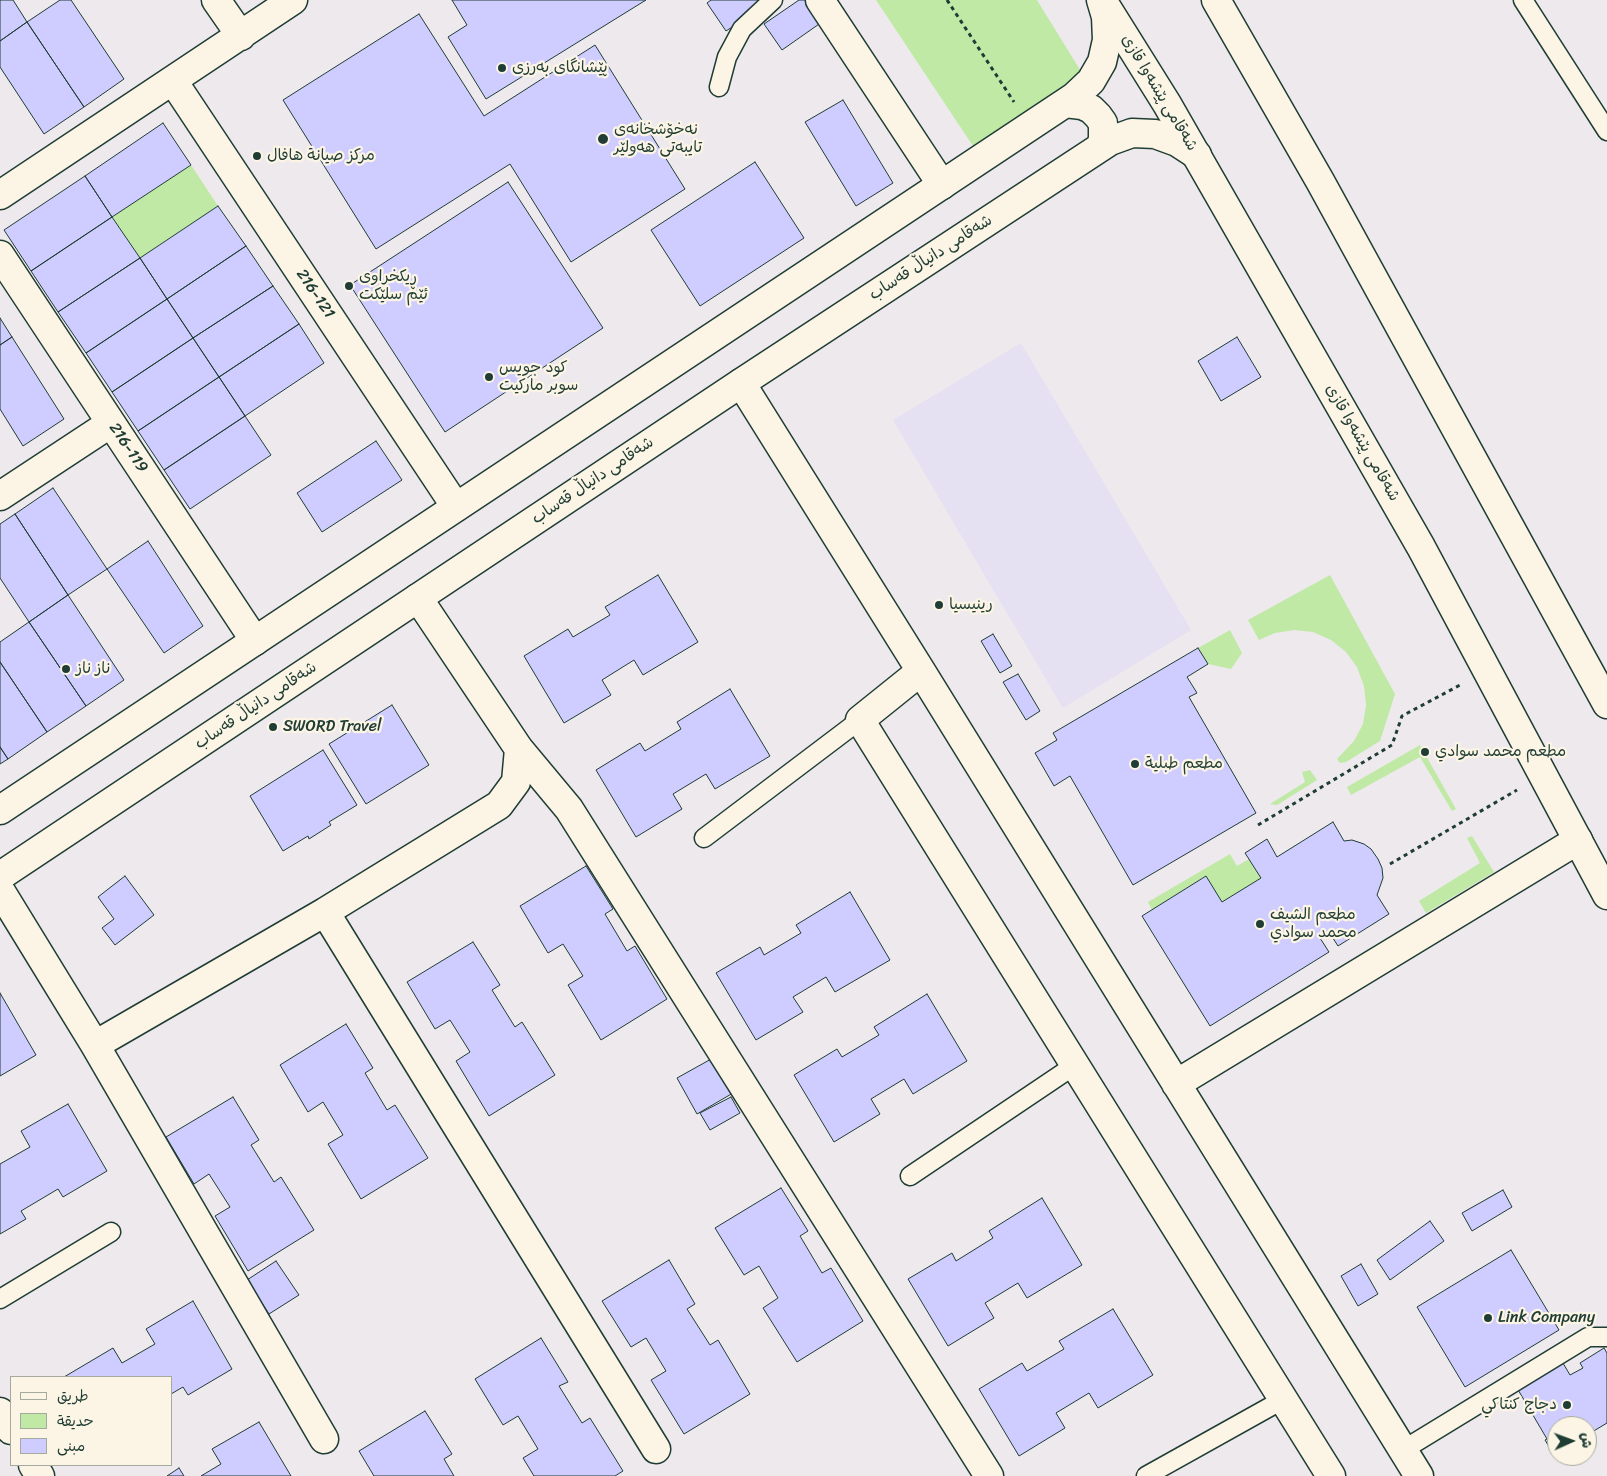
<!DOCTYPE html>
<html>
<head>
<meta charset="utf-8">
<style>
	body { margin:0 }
	#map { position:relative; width:1607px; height:1476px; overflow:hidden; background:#eee9ed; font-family:Sriracha,"Playpen Sans Arabic",sans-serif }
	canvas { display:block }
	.legend { position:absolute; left:10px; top:1376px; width:162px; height:90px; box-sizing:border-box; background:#fcf5e5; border:1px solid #a4ab9e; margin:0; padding:6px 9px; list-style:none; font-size:15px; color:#1f3d34 }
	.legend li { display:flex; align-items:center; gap:10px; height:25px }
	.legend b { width:25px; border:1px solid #a4ab9e }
	.north { position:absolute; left:1547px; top:1416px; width:50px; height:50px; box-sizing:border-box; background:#fcf5e5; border:1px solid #a4ab9e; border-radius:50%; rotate:88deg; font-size:14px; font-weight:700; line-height:20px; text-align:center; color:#1f3d34 }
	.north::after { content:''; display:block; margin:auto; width:18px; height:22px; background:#1f3d34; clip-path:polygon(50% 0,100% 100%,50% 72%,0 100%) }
</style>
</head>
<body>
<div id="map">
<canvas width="1607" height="1476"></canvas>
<ul class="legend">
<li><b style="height:6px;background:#fcf5e5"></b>طريق</li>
<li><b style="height:14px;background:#bfe9a5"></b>حديقة</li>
<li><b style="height:14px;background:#cfccff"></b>مبنى</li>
</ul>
<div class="north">ش</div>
</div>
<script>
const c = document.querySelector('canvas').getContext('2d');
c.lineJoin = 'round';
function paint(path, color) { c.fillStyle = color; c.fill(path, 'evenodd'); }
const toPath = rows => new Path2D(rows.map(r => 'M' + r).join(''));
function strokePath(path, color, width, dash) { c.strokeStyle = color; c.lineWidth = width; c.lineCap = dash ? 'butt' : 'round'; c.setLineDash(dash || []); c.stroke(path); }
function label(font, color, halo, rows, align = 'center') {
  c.font = font + ' Sriracha,"Playpen Sans Arabic",sans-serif'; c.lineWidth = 4.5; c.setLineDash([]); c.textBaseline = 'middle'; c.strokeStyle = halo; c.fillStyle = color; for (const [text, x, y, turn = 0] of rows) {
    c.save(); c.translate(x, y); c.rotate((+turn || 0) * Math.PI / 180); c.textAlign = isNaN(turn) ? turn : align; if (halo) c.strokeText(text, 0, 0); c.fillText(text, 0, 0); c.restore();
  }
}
const built = toPath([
	[1021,343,1191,630,1063,708,893,420]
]);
const green = toPath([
	[876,0,1037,0,1082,73,973,146],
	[191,165,218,206,140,258,112,217],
	[1330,575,1395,694,1380,741,1346,762,1340,763,1337,759,1354,741,1363,724,1366,705,1364,686,1357,667,1346,652,1331,640,1313,632,1294,630,1275,633,1259,640,1248,620],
	[1230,630,1242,653,1231,669,1208,664,1198,648],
	[1420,745,1456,809,1452,811,1420,757,1351,795,1347,787],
	[1310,770,1317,780,1277,805,1270,804,1305,782,1302,772],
	[1472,836,1494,872,1426,913,1419,901,1480,863,1467,838],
	[1230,854,1237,866,1249,859,1261,878,1222,902,1205,876,1152,910,1148,902]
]);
const building = toPath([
	[0,0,13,0,27,22,0,41,0,0],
	[60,0,71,0,124,79,84,107,27,22,60,0],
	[452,0,646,0,486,99,448,37,467,25,452,0],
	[711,0,774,0,726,31,707,3,711,0],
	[799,0,806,0,822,22,782,50,764,24,799,0],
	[419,14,484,116,595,45,685,189,571,262,510,164,376,249,283,100,419,14],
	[27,22,84,107,44,134,0,67,0,41,27,22],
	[843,100,893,183,856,206,805,122,843,100],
	[163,123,191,165,112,217,85,176,163,123],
	[755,162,804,238,700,306,651,230,755,162],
	[85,176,112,217,31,271,4,230,85,176],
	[508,182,603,328,445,432,350,285,508,182],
	[218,206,246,246,167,299,140,258,218,206],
	[112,217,140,258,58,312,31,271,112,217],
	[246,246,273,286,193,338,167,299,246,246],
	[140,258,167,299,86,353,58,312,140,258],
	[273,286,299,324,219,377,193,338,273,286],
	[167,299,193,338,112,392,86,353,167,299],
	[0,318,12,337,0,345,0,318],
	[299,324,324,363,245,416,219,377,299,324],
	[12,337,64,419,23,446,0,409,0,345,12,337],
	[1237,337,1261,377,1221,401,1198,361,1237,337],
	[193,338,219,377,138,431,112,392,193,338],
	[219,377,245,416,164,470,138,431,219,377],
	[245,416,271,455,190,509,164,470,245,416],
	[376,441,402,480,322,532,297,493,376,441],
	[53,488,107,569,68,595,15,514,53,488],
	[15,514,68,595,29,622,0,578,0,524,15,514],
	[148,541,203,626,164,653,107,569,148,541],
	[658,575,698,642,643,675,634,660,602,680,611,695,564,723,524,656,568,629,573,637,610,615,605,607,658,575],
	[68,595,124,680,86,706,29,622,68,595],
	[29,622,86,706,47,732,0,662,0,642,29,622],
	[993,634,1012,666,1000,673,981,641,993,634],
	[1198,648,1208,664,1187,677,1197,693,1189,697,1256,813,1133,885,1070,776,1054,786,1035,753,1057,740,1053,733,1198,648],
	[0,662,47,732,8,759,0,747,0,662],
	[1018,674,1040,711,1026,720,1003,682,1018,674],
	[730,689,770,756,715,789,706,774,673,794,682,809,636,837,596,770,640,743,645,751,681,729,677,722,730,689],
	[392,705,429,765,366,804,329,744,392,705],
	[0,747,8,759,0,764,0,747],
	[323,750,357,805,329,822,331,825,309,839,308,836,283,851,250,796,323,750],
	[1333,822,1344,841,1352,840,1364,844,1371,849,1378,859,1382,868,1383,878,1377,895,1389,914,1338,946,1329,932,1320,938,1329,952,1210,1026,1142,916,1206,876,1222,902,1261,878,1245,853,1267,839,1277,857,1333,822],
	[586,866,613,909,605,914,627,951,635,946,667,999,601,1040,568,985,583,976,563,944,548,953,520,906,586,866],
	[125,876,154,915,115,945,102,928,114,919,98,897,125,876],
	[850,892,890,960,835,992,826,977,793,997,803,1012,756,1040,716,973,760,947,764,955,801,933,796,925,850,892],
	[473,942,500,985,492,990,515,1027,522,1022,555,1075,489,1116,456,1061,470,1052,450,1020,435,1029,407,982,473,942],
	[0,993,36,1055,0,1076,0,993],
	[927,994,967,1061,913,1094,904,1079,871,1099,880,1114,834,1142,794,1075,837,1049,842,1057,879,1035,874,1027,927,994],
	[346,1024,373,1068,365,1073,387,1110,395,1105,428,1158,361,1199,328,1144,343,1135,323,1102,308,1112,280,1065,346,1024],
	[713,1058,733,1093,697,1114,677,1078,713,1058],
	[233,1097,259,1140,251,1145,274,1182,281,1177,314,1230,248,1271,215,1216,230,1207,209,1174,194,1184,166,1137,233,1097],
	[731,1097,740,1113,710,1130,700,1113,731,1097],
	[68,1104,107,1171,63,1197,58,1189,21,1211,26,1219,0,1234,0,1164,30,1147,21,1131,68,1104],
	[781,1188,808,1231,800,1236,822,1273,831,1268,863,1321,797,1362,763,1308,778,1298,759,1266,744,1275,715,1228,781,1188],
	[1503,1190,1512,1207,1472,1231,1462,1213,1503,1190],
	[1042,1198,1082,1265,1027,1298,1018,1283,985,1303,994,1318,948,1346,908,1279,952,1253,956,1261,993,1238,989,1231,1042,1198],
	[1430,1221,1444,1241,1390,1280,1377,1260,1430,1221],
	[1511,1250,1559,1330,1465,1387,1417,1307,1511,1250],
	[669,1260,695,1304,687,1309,710,1345,718,1340,750,1394,684,1434,651,1380,666,1371,646,1338,631,1347,602,1301,669,1260],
	[276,1261,299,1295,269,1314,247,1280,276,1261],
	[1361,1264,1378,1294,1358,1306,1341,1276,1361,1264],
	[193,1301,232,1369,188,1395,183,1387,171,1394,171,1377,64,1377,113,1348,122,1363,155,1344,146,1329,193,1301],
	[1113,1309,1153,1375,1098,1408,1089,1393,1056,1413,1065,1428,1019,1456,979,1389,1022,1363,1027,1371,1064,1349,1059,1341,1113,1309],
	[541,1338,568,1382,559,1386,582,1423,590,1418,623,1471,615,1476,534,1476,523,1458,538,1449,518,1416,503,1425,475,1379,541,1338],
	[1604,1348,1607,1353,1607,1423,1587,1435,1587,1426,1557,1426,1557,1453,1554,1455,1545,1440,1547,1439,1517,1388,1560,1358,1570,1375,1583,1368,1580,1363,1604,1348],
	[425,1411,452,1454,444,1459,454,1476,374,1476,359,1451,425,1411],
	[259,1422,291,1476,201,1476,221,1464,212,1449,259,1422],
	[179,1468,184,1476,167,1476,179,1468]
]);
const path = toPath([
	[947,0,1014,102],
	[1258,825,1392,745,1402,716,1462,684],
	[1390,864,1517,790]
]);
const lane = toPath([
	[1523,0,1607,131],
	[719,87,727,57,742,29,773,0],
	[704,838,860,720],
	[910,1176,1075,1065],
	[0,1299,111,1232],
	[1403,1450,1588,1337,1607,1337],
	[1146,1476,1284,1399]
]);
const street = toPath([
	[216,0,241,36],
	[820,0,942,185],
	[173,81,456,507],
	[0,195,293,0],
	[0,255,255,641],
	[741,383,921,671,1419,1476],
	[0,496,111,423],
	[921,671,860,720,1331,1476],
	[519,749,569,809,989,1476],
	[0,890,95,1045,324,1439],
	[325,912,656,1449],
	[95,1045,325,912,499,805,516,782,519,749,418,598],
	[1176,1084,1578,840],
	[0,1412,11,1430],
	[33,1465,40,1476]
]);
const secondary = toPath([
	[1065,103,1082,105,1091,109,1098,116,1103,123,1103,138,1101,147],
	[0,810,1074,97,1091,81,1102,62,1107,40,1106,17,1101,0],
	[0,876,741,383,1110,141,1132,133,1155,134,1177,142,1197,155]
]);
const highway = toPath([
	[1102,0,1167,104,1421,547,1607,895],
	[1216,0,1320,181,1607,704]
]);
const markers = [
	[502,68,5,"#1f3d34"],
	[603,139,6,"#1f3d34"],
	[257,156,5,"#1f3d34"],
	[349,286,5,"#1f3d34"],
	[489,377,5,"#1f3d34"],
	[939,605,5,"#1f3d34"],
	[66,669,5,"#1f3d34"],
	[273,727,5,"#1f3d34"],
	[1425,752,5,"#1f3d34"],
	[1135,764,5,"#1f3d34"],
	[1260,924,5,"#1f3d34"],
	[1488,1318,5,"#1f3d34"],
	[1567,1405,5,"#1f3d34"]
];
const poiNames = [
	["پێشانگای بەرزی",512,68],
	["نەخۆشخانەی",614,130],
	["تایبەتی هەولێر",614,148],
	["مركز صيانة هافال",267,156],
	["ڕیکخراوی",359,277],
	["ئێم سلێکت",359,295],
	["كود جويس",499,368],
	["سوبر ماركيت",499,386],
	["رينيسيا",949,605],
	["ناز ناز",76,669],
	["SWORD Travel",283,727],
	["مطعم محمد سوادي",1435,752],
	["مطعم طبلية",1145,764],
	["مطعم الشيف",1270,915],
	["محمد سوادي",1270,933],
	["Link Company",1498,1318],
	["دجاج كنتاكي",1557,1405,"right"]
];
const streetNames = [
	["شەقامی پێشەوا قازی",1159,93,59],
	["شەقامی دانیاڵ قەساب",931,258,-33],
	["216-121",315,294,56],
	["شەقامی پێشەوا قازی",1362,443,60],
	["216-119",128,448,56],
	["شەقامی دانیاڵ قەساب",593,481,-34],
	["شەقامی دانیاڵ قەساب",256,706,-34]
];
paint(built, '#e5e0f2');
paint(green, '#bfe9a5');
paint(building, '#cfccff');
strokePath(building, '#1f3d34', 1);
strokePath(lane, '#1f3d34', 21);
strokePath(street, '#1f3d34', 31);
strokePath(secondary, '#1f3d34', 31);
strokePath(highway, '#1f3d34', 31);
strokePath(path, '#1f3d34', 3, [4, 4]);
strokePath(lane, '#fcf5e5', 18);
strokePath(street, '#fcf5e5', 28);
strokePath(secondary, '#fcf5e5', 28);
strokePath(highway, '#fcf5e5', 28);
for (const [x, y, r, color] of markers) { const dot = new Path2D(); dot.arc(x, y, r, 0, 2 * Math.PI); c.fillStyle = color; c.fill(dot); strokePath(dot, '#fcf5e5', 2); }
label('16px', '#1f3d34', '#fcf5e5', poiNames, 'left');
label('16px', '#1f3d34', '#fcf5e5', streetNames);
</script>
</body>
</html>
